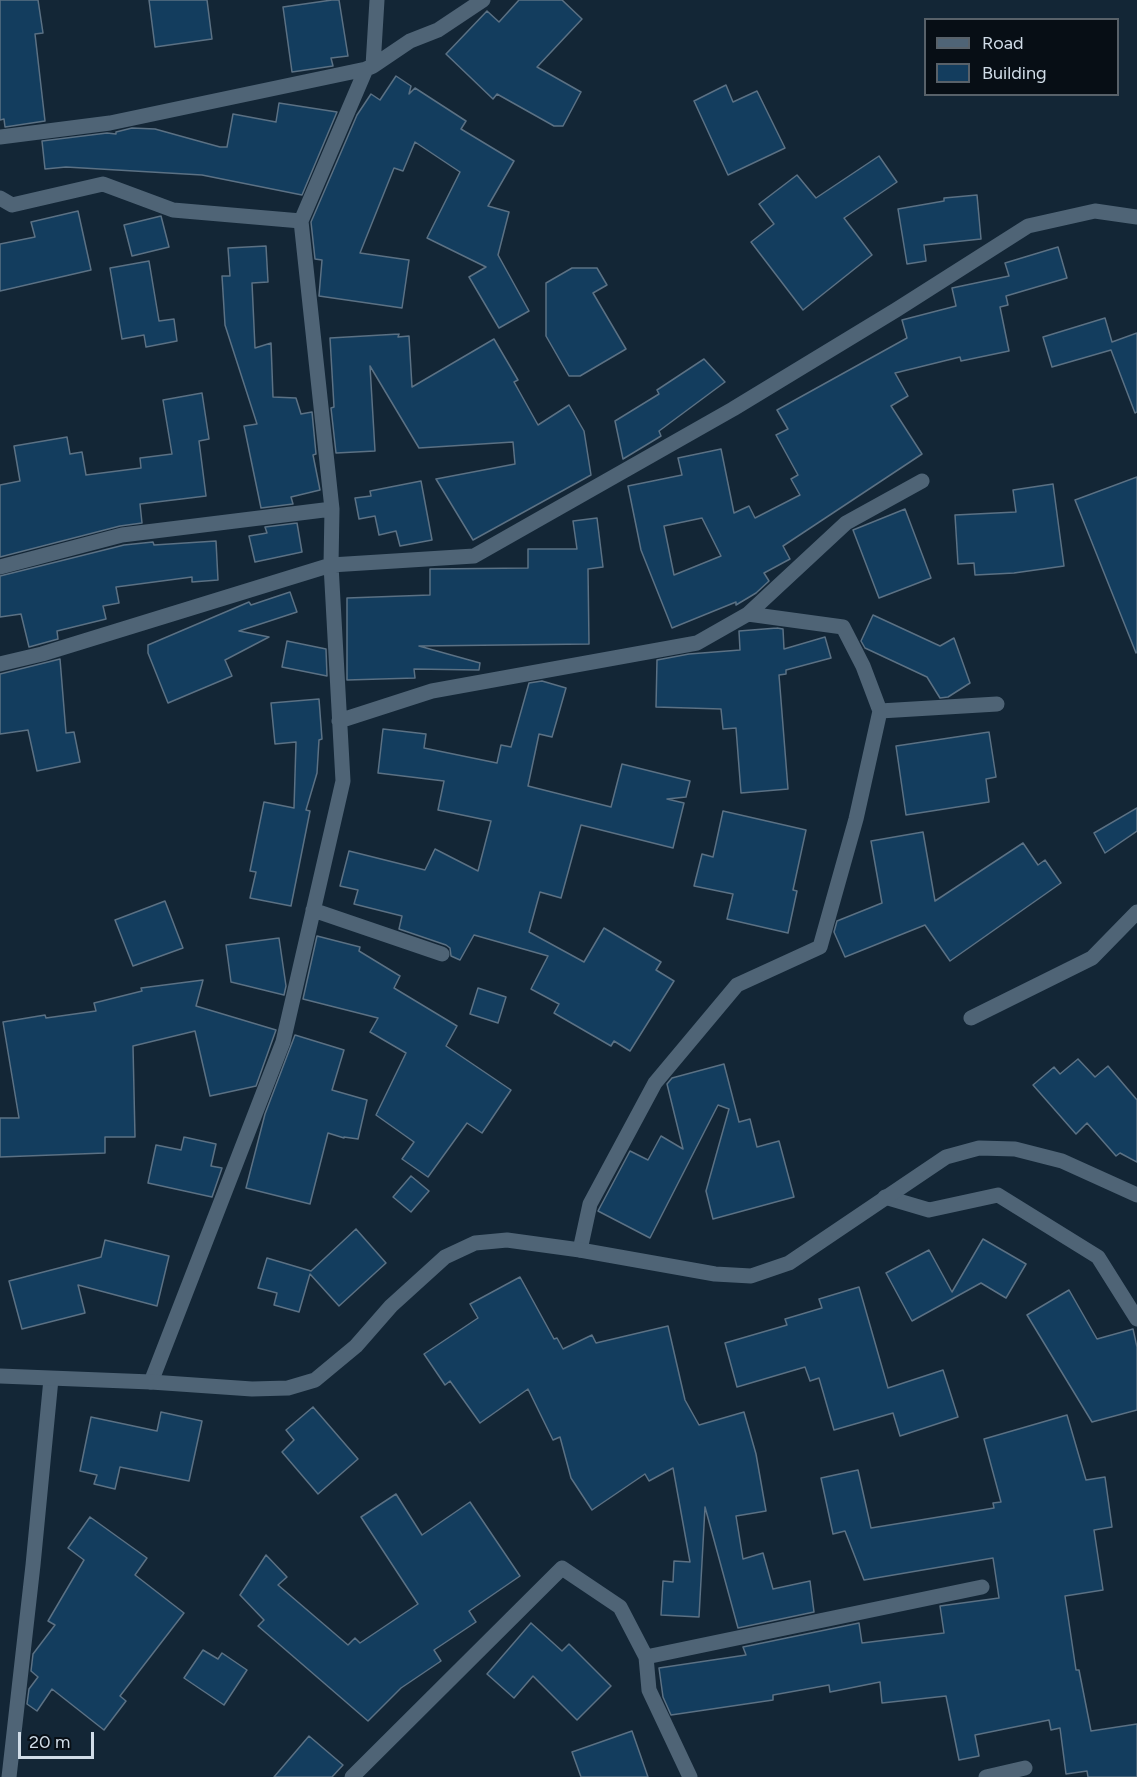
<!DOCTYPE html>
<html>
<head>
<meta charset="utf-8">
<style>
	body { margin:0 }
	#map { position:relative; width:1137px; height:1777px; overflow:hidden; background:#132636; font-family:Figtree,sans-serif }
	canvas { display:block }
	.legend { position:absolute; left:924px; top:18px; width:195px; height:78px; box-sizing:border-box; background:#070e15; border:2px solid #586169; margin:0; padding:8px 10px; list-style:none; font-size:18px; color:#d1dde8 }
	.legend li { display:flex; align-items:center; gap:12px; height:30px }
	.legend b { width:30px; border:2px solid #586169 }
	.scale { position:absolute; left:18px; top:1732px; width:76px; height:27px; box-sizing:border-box; border:3px solid #d1dde8; border-top:0; padding-left:8px; font-size:18px; line-height:21px; white-space:nowrap; color:#d1dde8; -webkit-text-stroke:4px #070e15; paint-order:stroke }
</style>
</head>
<body>
<div id="map">
<canvas width="1137" height="1777"></canvas>
<ul class="legend">
<li><b style="height:8px;background:#4f6476"></b>Road</li>
<li><b style="height:16px;background:#133d5e"></b>Building</li>
</ul>
<div class="scale">20 m</div>
</div>
<script>
const c = document.querySelector('canvas').getContext('2d');
c.lineJoin = 'round';
function paint(path, color) { c.fillStyle = color; c.fill(path, 'evenodd'); }
const toPath = rows => new Path2D(rows.map(r => 'M' + r).join(''));
function strokePath(path, color, width, dash) { c.strokeStyle = color; c.lineWidth = width; c.lineCap = dash ? 'butt' : 'round'; c.setLineDash(dash || []); c.stroke(path); }
const building = toPath([
	[0,0,38,0,43,33,35,34,45,121,5,127,4,119,0,120,0,0],
	[149,0,207,0,212,39,155,47,149,0],
	[332,0,339,0,348,56,331,58,333,66,292,72,283,7,332,0],
	[519,0,562,0,582,19,537,67,581,92,563,126,554,126,497,94,493,99,446,54,487,11,499,22,519,0],
	[396,76,411,86,409,94,415,88,466,121,461,129,514,161,488,206,509,212,498,255,529,311,499,328,469,277,486,267,427,238,460,172,415,142,403,171,394,168,360,253,409,260,402,308,319,296,322,260,315,259,311,222,357,115,371,94,380,100,396,76],
	[726,85,733,102,757,91,785,148,728,175,694,101,726,85],
	[279,103,337,112,302,195,202,175,66,167,45,169,42,141,107,133,116,134,116,132,132,128,155,129,220,147,227,147,233,114,276,122,279,103],
	[879,156,897,182,844,218,872,255,803,310,751,242,774,224,759,204,797,175,816,198,879,156],
	[977,195,981,239,924,245,926,261,907,264,898,209,944,201,944,198,977,195],
	[78,211,91,270,0,291,0,244,35,237,31,222,78,211],
	[161,216,169,247,132,256,124,225,161,216],
	[266,246,268,282,252,283,255,348,271,343,273,397,296,398,301,414,312,412,316,454,313,455,320,490,291,497,293,504,261,508,244,426,257,424,225,325,222,276,230,276,228,248,266,246],
	[1058,247,1067,278,1006,296,1008,305,1000,307,1009,351,961,361,960,357,895,373,908,396,891,406,922,454,783,546,790,559,764,573,769,581,756,593,736,605,736,602,672,628,641,550,628,486,682,475,678,458,721,449,734,513,749,506,755,518,800,495,791,479,798,475,776,435,788,429,777,410,907,338,902,320,956,306,952,288,1009,276,1005,263,1058,247],
	[702,518,721,556,674,575,664,526,702,518],
	[149,261,159,321,174,319,177,341,146,347,144,335,122,339,110,268,149,261],
	[572,268,597,268,607,285,593,293,626,349,580,376,569,376,546,336,546,283,572,268],
	[1105,318,1112,342,1137,333,1137,412,1135,413,1111,350,1052,367,1043,337,1105,318],
	[399,334,398,337,409,336,412,387,494,339,518,380,514,382,538,425,569,405,584,431,591,475,473,540,436,479,515,464,513,442,419,448,370,366,375,451,336,453,331,408,334,407,330,338,399,334],
	[704,359,725,382,659,431,661,436,623,459,615,421,659,394,657,390,704,359],
	[202,393,209,439,199,441,206,496,140,504,142,523,120,526,0,557,0,485,20,481,14,446,67,437,70,454,82,452,86,475,141,468,140,458,172,454,163,400,202,393],
	[1137,477,1137,652,1136,653,1075,500,1137,477],
	[421,481,432,540,400,546,396,531,379,535,375,516,359,519,355,498,371,496,370,491,421,481],
	[1053,484,1064,566,1014,573,975,575,974,563,958,564,955,515,1016,512,1013,490,1053,484],
	[905,509,931,578,879,598,853,530,905,509],
	[597,518,603,567,588,569,589,644,419,646,480,663,479,670,414,669,415,678,347,680,347,598,430,595,430,569,528,568,528,549,577,549,573,521,597,518],
	[297,523,302,552,255,562,249,536,267,533,265,527,297,523],
	[216,541,218,580,192,582,192,577,116,587,119,603,103,606,106,619,57,631,58,639,29,647,21,614,0,617,0,576,124,545,153,542,154,545,216,541],
	[290,592,297,612,239,631,269,637,225,660,232,676,168,703,148,653,148,645,249,602,251,605,290,592],
	[873,615,940,646,954,638,970,683,948,697,940,698,927,677,865,648,861,641,873,615],
	[777,628,783,629,784,649,825,637,831,658,786,670,786,674,779,675,788,789,741,793,736,728,723,729,721,709,656,707,657,660,689,654,740,650,739,631,777,628],
	[287,641,326,649,327,676,282,667,287,641],
	[60,659,66,733,74,732,80,762,37,771,28,730,0,734,0,674,60,659],
	[542,681,566,688,552,737,539,734,528,786,611,807,622,764,690,781,686,797,667,799,684,803,673,848,581,825,561,898,540,892,529,932,584,962,604,928,661,962,656,970,674,981,630,1051,614,1041,611,1046,554,1013,559,1004,531,989,548,956,474,935,460,960,451,956,450,948,446,945,399,929,402,916,354,904,358,890,340,886,349,851,425,870,435,849,478,871,491,821,438,810,444,781,378,773,383,729,426,734,424,748,497,763,501,745,511,747,529,683,542,681],
	[319,699,322,739,319,740,317,773,306,810,310,811,291,906,250,898,256,872,250,871,264,802,294,808,296,742,275,744,271,703,319,699],
	[989,732,996,777,986,779,989,802,906,815,896,746,989,732],
	[1137,808,1137,831,1105,853,1094,833,1137,808],
	[723,811,806,830,793,890,797,891,788,933,727,919,733,894,694,886,702,854,713,857,723,811],
	[923,832,935,901,1023,843,1038,865,1045,860,1061,883,950,961,925,925,845,957,834,932,837,921,882,903,871,841,923,832],
	[165,901,183,948,133,966,115,920,165,901],
	[317,936,360,947,359,951,400,976,394,988,457,1026,446,1046,511,1090,482,1133,467,1123,428,1177,402,1159,414,1142,376,1115,406,1053,370,1032,378,1018,303,999,317,936],
	[279,938,286,986,284,995,231,982,226,945,279,938],
	[203,980,196,1006,276,1030,256,1086,210,1096,195,1031,133,1046,135,1137,105,1137,105,1153,0,1157,0,1118,19,1118,3,1022,45,1015,46,1018,96,1011,94,1003,142,991,141,988,203,980],
	[478,988,506,997,498,1023,470,1014,478,988],
	[295,1035,344,1050,332,1090,367,1100,358,1139,344,1137,344,1138,328,1133,310,1204,246,1188,265,1114,295,1035],
	[1078,1059,1095,1077,1108,1066,1137,1100,1137,1162,1120,1153,1116,1156,1087,1123,1076,1134,1033,1085,1054,1067,1060,1074,1078,1059],
	[724,1064,739,1122,750,1119,757,1147,779,1141,794,1197,713,1219,706,1191,729,1109,718,1105,650,1238,598,1211,630,1151,648,1160,661,1136,683,1149,667,1084,672,1078,724,1064],
	[184,1137,216,1144,211,1166,222,1168,212,1197,148,1183,156,1145,181,1150,184,1137],
	[411,1176,429,1191,411,1212,393,1197,411,1176],
	[356,1229,386,1263,339,1306,310,1274,299,1312,274,1305,277,1293,258,1288,267,1258,311,1271,356,1229],
	[983,1239,1026,1264,1006,1298,981,1283,912,1321,886,1273,929,1250,952,1292,983,1239],
	[105,1240,169,1256,157,1306,78,1285,85,1313,22,1329,9,1281,101,1257,105,1240],
	[520,1277,554,1339,557,1338,563,1349,592,1335,596,1343,668,1326,685,1400,699,1425,744,1412,756,1454,766,1511,736,1516,743,1559,763,1553,773,1589,810,1581,814,1612,738,1628,705,1507,699,1617,661,1615,663,1581,673,1582,674,1561,690,1562,673,1468,649,1481,645,1474,592,1510,571,1478,560,1437,553,1440,528,1389,480,1423,450,1381,445,1385,424,1354,478,1318,470,1304,520,1277],
	[859,1287,888,1388,943,1370,958,1417,900,1436,893,1413,834,1430,819,1378,810,1381,805,1367,737,1387,725,1343,787,1325,785,1319,822,1308,819,1299,859,1287],
	[1069,1290,1097,1339,1133,1329,1137,1347,1137,1410,1092,1422,1027,1315,1069,1290],
	[313,1407,358,1459,318,1494,282,1452,294,1440,286,1430,313,1407],
	[161,1412,202,1421,189,1481,120,1467,115,1489,94,1484,97,1475,80,1471,91,1417,157,1431,161,1412],
	[1067,1415,1086,1480,1105,1477,1112,1527,1094,1530,1103,1590,1065,1596,1076,1670,1079,1670,1091,1731,1137,1724,1137,1777,1088,1777,1087,1771,1066,1774,1060,1728,1051,1730,1049,1720,975,1735,979,1756,959,1760,946,1696,882,1703,880,1682,830,1692,829,1685,773,1695,773,1700,671,1715,663,1697,659,1668,746,1655,743,1647,859,1623,862,1643,944,1633,940,1606,999,1598,993,1558,864,1580,845,1531,833,1534,821,1478,858,1470,871,1528,994,1508,993,1503,1001,1502,984,1439,1067,1415],
	[396,1494,422,1535,470,1502,520,1576,469,1611,476,1622,434,1650,441,1661,401,1688,368,1721,258,1626,264,1620,240,1595,266,1555,287,1577,278,1585,348,1645,355,1638,360,1643,418,1604,361,1517,396,1494],
	[90,1517,147,1558,135,1575,184,1613,120,1696,126,1701,104,1730,52,1689,37,1711,27,1704,29,1689,38,1677,31,1671,33,1654,55,1625,48,1621,84,1560,68,1548,90,1517],
	[531,1623,562,1651,569,1644,611,1686,577,1720,533,1676,514,1698,487,1674,531,1623],
	[203,1650,218,1659,222,1653,247,1670,224,1705,184,1678,203,1650],
	[632,1731,648,1777,581,1777,572,1752,632,1731],
	[309,1736,343,1765,332,1777,274,1777,309,1736]
]);
const minor = toPath([
	[373,66,410,41,438,30,483,0],
	[0,137,110,123,366,69],
	[0,198,12,205,103,184,173,210,301,221],
	[0,567,122,535,332,509],
	[748,614,843,627,863,666,880,711,997,704],
	[0,664,42,654,331,565,474,556,733,409,896,310,1028,226,1095,211,1137,217],
	[339,721,432,691,697,643,748,614,846,523,922,481],
	[313,910,442,954],
	[971,1018,1092,958,1137,912],
	[885,1197,929,1210,998,1195,1098,1257,1137,1319],
	[580,1250,590,1204,655,1083,737,985,820,947,856,819,880,711],
	[151,1382,283,1042,343,781,331,565,332,509,301,221,366,69,373,66,377,0],
	[646,1657,982,1587],
	[9,1777,33,1565,51,1379],
	[352,1777,562,1568,620,1607,646,1657,649,1690,690,1777],
	[986,1777,1025,1768]
]);
const secondary = toPath([
	[0,1376,151,1382,252,1389,288,1388,315,1380,356,1346,391,1306,445,1257,475,1243,507,1240,580,1250,715,1274,751,1276,789,1263,946,1157,979,1148,1015,1149,1062,1161,1137,1195]
]);
paint(building, '#133d5e');
strokePath(building, '#5b7184', 1.5);
strokePath(minor, '#4f6476', 15);
strokePath(secondary, '#4f6476', 15);
</script>
</body>
</html>
